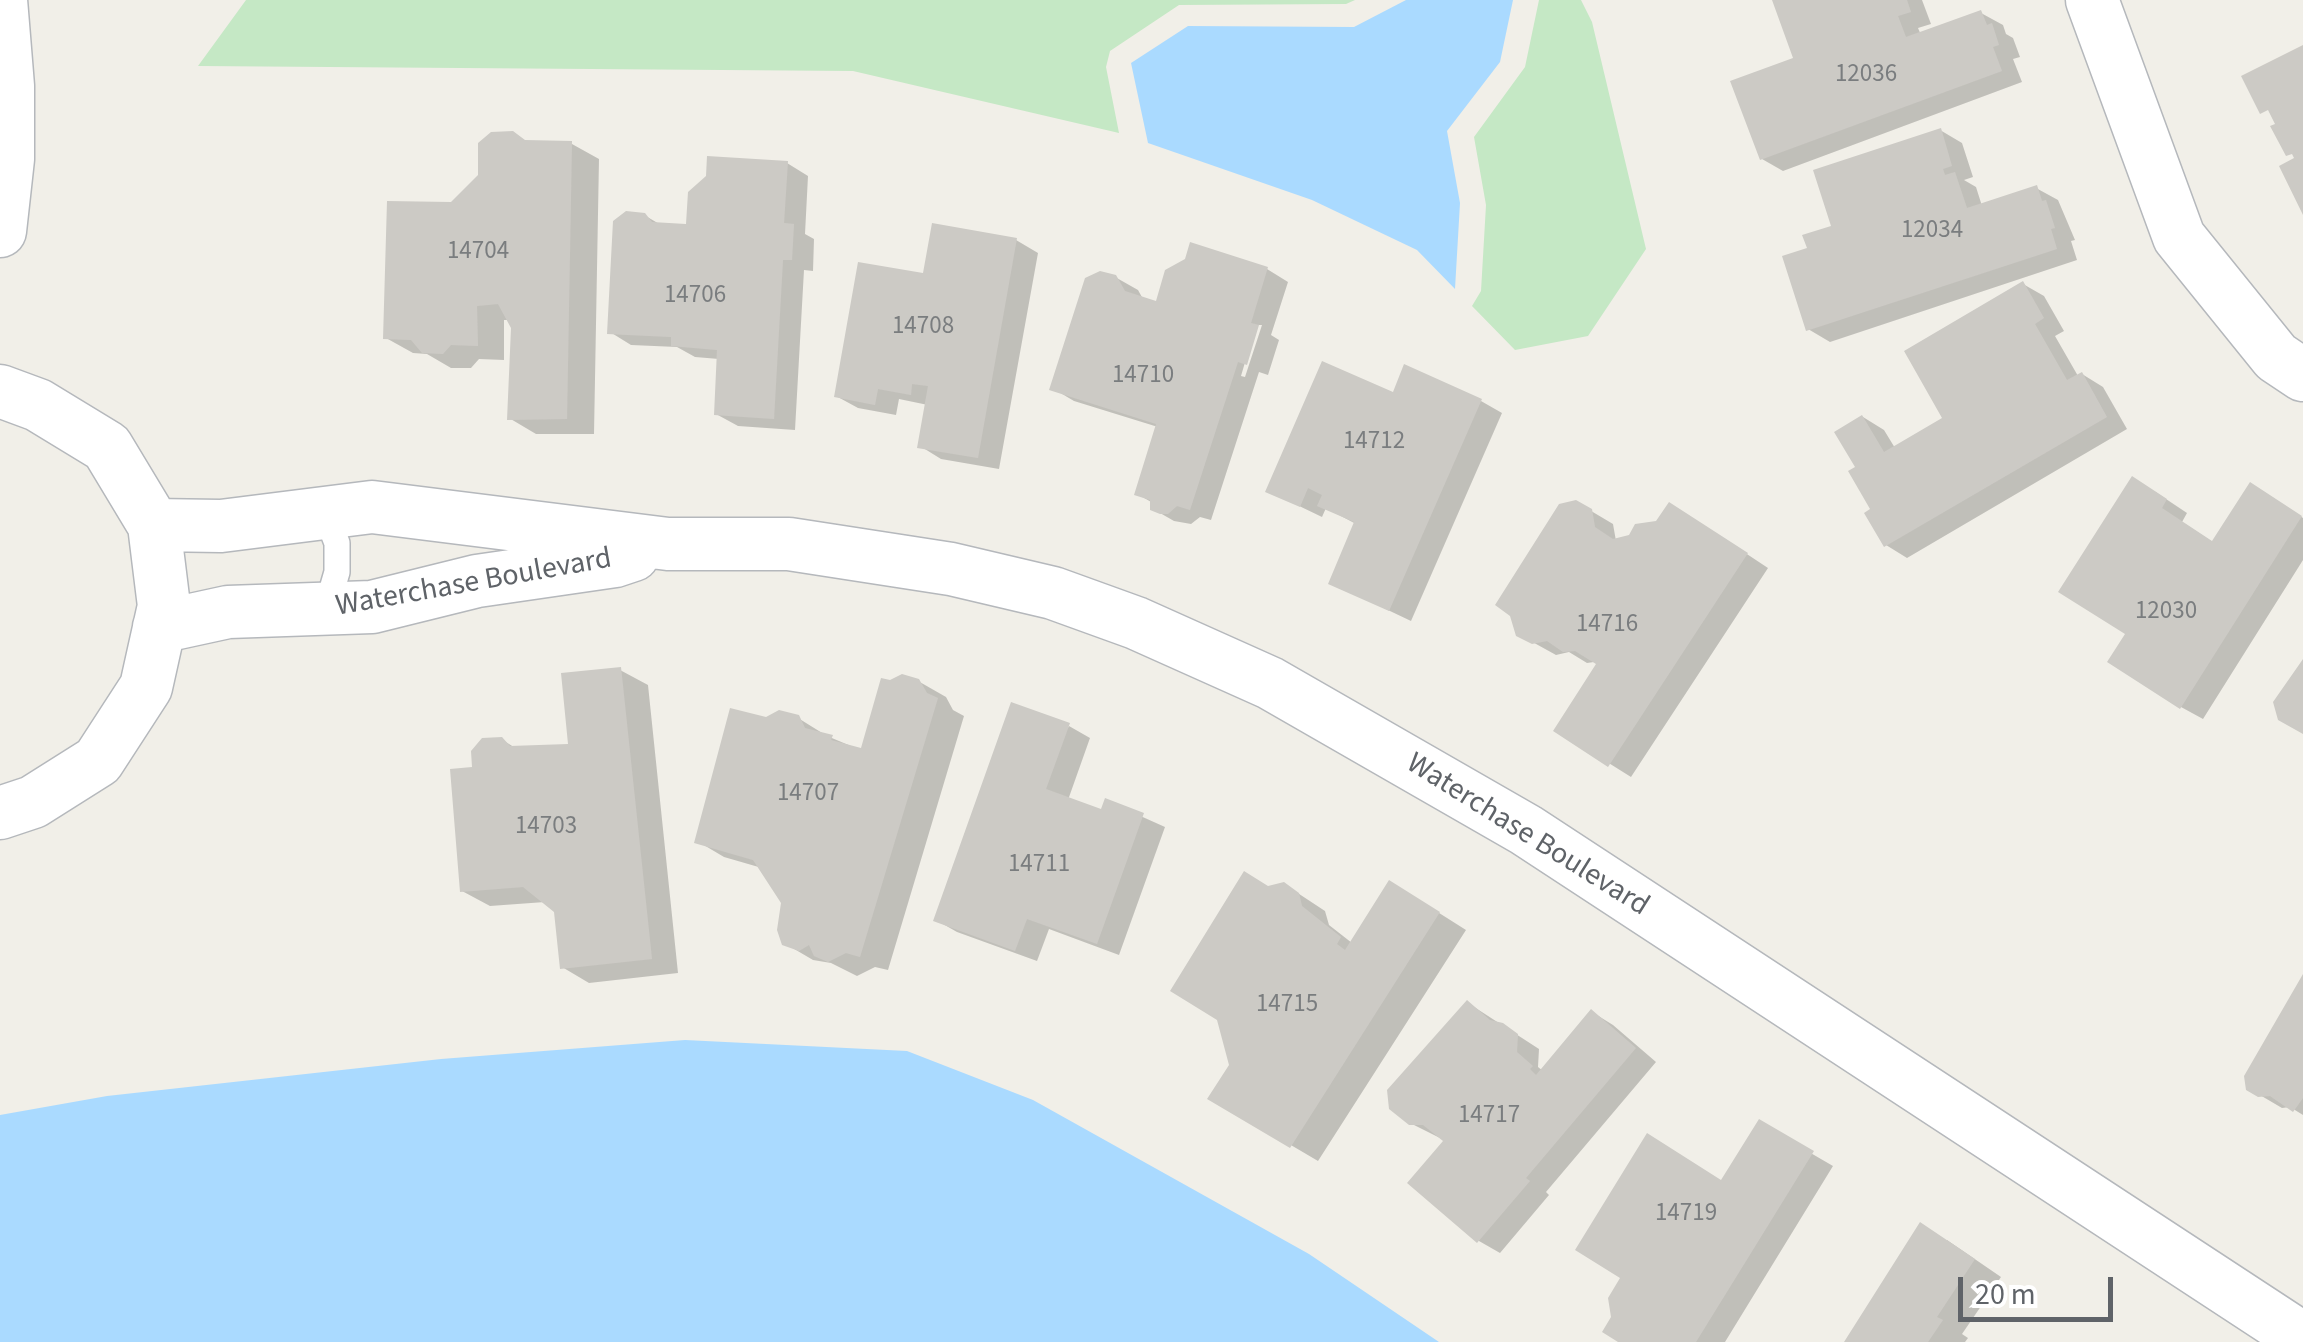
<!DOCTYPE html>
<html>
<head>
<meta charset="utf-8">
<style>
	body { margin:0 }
	#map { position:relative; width:2303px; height:1342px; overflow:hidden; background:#f1efe8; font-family:"Source Sans 3",sans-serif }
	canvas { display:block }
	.scale { position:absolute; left:1958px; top:1277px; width:155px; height:45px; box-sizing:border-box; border:5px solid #5f6368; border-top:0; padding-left:12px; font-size:30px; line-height:35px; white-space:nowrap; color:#5f6368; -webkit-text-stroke:8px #fff; paint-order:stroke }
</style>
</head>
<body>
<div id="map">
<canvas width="2303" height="1342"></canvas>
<div class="scale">20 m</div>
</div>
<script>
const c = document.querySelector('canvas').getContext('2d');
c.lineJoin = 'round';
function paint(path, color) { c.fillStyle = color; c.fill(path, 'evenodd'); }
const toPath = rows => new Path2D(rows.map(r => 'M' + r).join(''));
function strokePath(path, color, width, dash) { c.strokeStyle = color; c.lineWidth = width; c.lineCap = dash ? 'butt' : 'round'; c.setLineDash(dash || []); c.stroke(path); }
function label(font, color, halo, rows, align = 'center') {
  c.font = font + ' "Source Sans 3",sans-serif'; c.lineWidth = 10; c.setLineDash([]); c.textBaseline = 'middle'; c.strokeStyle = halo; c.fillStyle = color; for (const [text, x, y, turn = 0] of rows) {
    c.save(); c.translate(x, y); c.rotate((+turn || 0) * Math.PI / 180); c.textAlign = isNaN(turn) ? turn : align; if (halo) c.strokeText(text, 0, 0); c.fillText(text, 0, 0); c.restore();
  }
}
const green = toPath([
	[246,0,1355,0,1346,4,1179,5,1110,51,1106,67,1119,133,853,71,198,66],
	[1539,0,1581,0,1592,22,1646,249,1588,336,1515,350,1472,306,1481,291,1486,205,1474,137,1525,67]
]);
const water = toPath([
	[1406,0,1513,0,1500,62,1447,131,1460,203,1455,289,1417,250,1312,200,1148,143,1131,63,1188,26,1354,27],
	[685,1040,907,1051,1033,1100,1309,1254,1439,1342,0,1342,0,1115,107,1096,441,1059]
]);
const shadow = toPath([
	[1774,0,1922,0,1931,24,1918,28,1921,35,1981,13,2003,25,2006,34,2013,38,2020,57,2013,59,2022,82,1783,171,1762,159,1796,60],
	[1940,130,1962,143,1973,177,1964,180,1976,187,1982,206,2036,188,2058,200,2075,240,2071,241,2077,260,1830,342,1808,329,1810,249],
	[529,143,572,144,599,159,594,434,536,434,509,418,514,328,509,320,504,320,504,360,479,359,471,368,451,368,427,354,413,353,386,338,452,205],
	[787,163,808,176,805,234,814,239,813,271,804,270,795,430,738,426,716,414,719,359,695,357,677,347,631,345,610,332,644,215,661,225,688,227],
	[1016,240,1038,253,999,469,941,459,920,446,928,405,899,399,896,415,858,408,836,396,926,276],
	[1267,269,1288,282,1271,335,1279,340,1268,375,1259,372,1211,520,1200,517,1191,524,1174,521,1153,509,1153,503,1137,494,1158,427,1074,401,1052,388,1115,277,1138,290,1143,299,1157,304],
	[1256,325,1262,325,1245,377,1241,376],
	[2023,284,2044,296,2064,331,2055,336,2078,376,2082,374,2103,387,2127,429,1907,558,1886,545,1858,468,1863,417,1884,430,1895,448,1945,419],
	[1394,395,1481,401,1502,413,1411,621,1331,583,1356,524,1326,508,1322,517,1268,491],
	[2154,491,2187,513,2182,522,2214,543,2272,497,2303,518,2303,560,2203,719,2181,707,2128,634],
	[1576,502,1613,524,1616,541,1657,524,1691,517,1768,568,1631,777,1556,730,1601,661,1587,663,1569,652,1556,655,1518,634],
	[620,670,648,685,678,973,589,983,562,967,557,911,545,902,490,906,462,891,475,770,501,739,517,749,570,747],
	[918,681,946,697,953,710,964,716,888,970,875,967,857,976,831,963,813,960,784,943,784,902,762,868,724,857,697,841,766,719,798,718,827,736,863,751],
	[1069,726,1090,738,1068,800,1103,812,1107,801,1165,827,1119,955,1049,929,1037,961,957,932,936,920],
	[1284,884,1325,911,1329,925,1352,943,1417,899,1466,930,1318,1161,1211,1098,1231,1065,1269,888],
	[2303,979,2303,1115,2290,1107,2282,1108,2248,1088],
	[1468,1003,1539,1049,1538,1067,1543,1071,1592,1012,1613,1025,1656,1062,1546,1192,1549,1195,1500,1253,1479,1241,1411,1183,1446,1141,1410,1123],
	[1759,1123,1833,1166,1725,1342,1623,1342,1614,1317,1624,1277,1722,1182],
	[1947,1240,2001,1277,1962,1334,1968,1338,1965,1342,1847,1342]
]);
const building = toPath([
	[1772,0,1907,0,1911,12,1898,16,1906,37,1981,10,1987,25,1992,23,1999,45,1993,47,2002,71,1760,160,1730,81,1793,58],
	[2303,45,2303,215,2279,166,2294,158,2292,154,2286,156,2270,126,2275,124,2268,110,2260,114,2241,76],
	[1941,128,1952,166,1943,169,1945,175,1955,172,1967,208,2037,185,2042,201,2046,200,2055,228,2051,229,2057,249,1806,331,1782,256,1807,248,1802,235,1831,226,1813,170],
	[513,131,525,140,572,141,567,419,507,420,511,328,498,304,477,306,478,346,451,345,443,354,422,353,411,340,383,339,387,201,451,202,478,175,478,143,491,132],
	[707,156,788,161,784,223,794,224,792,260,783,260,774,419,714,415,717,350,671,346,671,337,607,334,613,221,626,211,645,213,652,222,686,224,688,192,706,176],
	[932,223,1017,238,978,458,917,448,928,386,912,384,911,395,878,389,875,405,834,397,858,262,923,273],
	[1190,242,1268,267,1251,323,1259,325,1247,365,1238,362,1190,510,1177,506,1168,514,1160,514,1150,510,1150,500,1134,495,1156,424,1049,390,1085,278,1100,271,1116,275,1125,291,1156,301,1165,270,1185,259],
	[2023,281,2044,318,2035,324,2067,380,2082,372,2107,417,1884,547,1864,513,1870,509,1848,471,1855,467,1834,432,1862,415,1884,452,1942,418,1904,351],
	[1322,361,1393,392,1404,364,1482,399,1389,611,1328,584,1354,522,1317,506,1322,495,1308,488,1300,507,1265,492],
	[2132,476,2167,499,2162,508,2212,541,2250,482,2302,516,2180,709,2107,662,2125,634,2058,592],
	[1576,500,1592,509,1595,527,1613,539,1629,535,1635,524,1656,521,1669,502,1748,553,1608,767,1553,731,1596,664,1575,651,1563,652,1547,641,1532,644,1516,636,1510,616,1495,605,1559,504],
	[2303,659,2303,734,2278,720,2273,702],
	[621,667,652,959,560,969,554,912,523,887,460,892,450,769,472,767,471,751,482,738,502,737,510,746,568,744,561,673],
	[902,674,919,679,927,693,938,698,860,957,846,953,828,962,814,956,809,945,799,951,782,945,777,930,781,903,753,860,694,843,730,708,766,717,779,710,799,715,805,728,833,735,831,740,861,748,881,678,890,680],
	[1011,702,1070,723,1046,789,1101,809,1105,798,1144,813,1097,944,1027,919,1015,951,933,921],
	[1244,871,1268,886,1284,882,1299,893,1302,906,1341,937,1337,944,1345,950,1389,880,1440,912,1290,1148,1207,1099,1229,1065,1217,1020,1170,991],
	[2303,974,2303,1098,2293,1112,2270,1096,2258,1097,2246,1090,2244,1076],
	[1467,1000,1490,1020,1503,1023,1518,1034,1517,1052,1533,1066,1530,1069,1536,1075,1591,1009,1636,1048,1526,1178,1530,1181,1477,1243,1407,1183,1443,1141,1423,1125,1409,1125,1389,1109,1387,1090],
	[1759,1119,1814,1151,1696,1342,1618,1342,1602,1332,1611,1317,1608,1298,1620,1278,1575,1250,1647,1133,1721,1180],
	[1920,1222,1975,1259,1937,1317,1943,1320,1928,1342,1844,1342]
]);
const lane = toPath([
	[325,512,337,543,337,572,326,610]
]);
const street = toPath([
	[2092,0,2179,237,2276,357,2303,375],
	[0,231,8,159,8,86,1,0],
	[0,391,38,405,107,447,154,525,164,606,146,687,98,761,33,802,0,813],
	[154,525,221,526,372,507,668,544,789,544,951,569,1053,593,1136,623,1270,683,1526,830,2303,1339],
	[159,627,228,612,372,607,477,581,615,561,633,555]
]);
const numberNames = [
	["12036",1866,76],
	["12034",1932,232],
	["14704",478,253],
	["14706",695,297],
	["14708",923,328],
	["14710",1143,377],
	["14712",1374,443],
	["12030",2166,613],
	["14716",1607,626],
	["14707",808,795],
	["14703",546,828],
	["14711",1039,866],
	["14715",1287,1006],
	["14717",1489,1117],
	["14719",1686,1215]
];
const streetNames = [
	["Waterchase Boulevard",474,584,-10],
	["Waterchase Boulevard",1527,836,32]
];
paint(green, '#c5e8c5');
paint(water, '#aadaff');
paint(shadow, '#0003');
paint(building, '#cccac5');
strokePath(lane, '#b5b8bc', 28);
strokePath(street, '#b5b8bc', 55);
strokePath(lane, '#fff', 25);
strokePath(street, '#fff', 52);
label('25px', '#7a7d7f', null, numberNames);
label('30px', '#5f6368', '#fff', streetNames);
</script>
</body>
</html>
